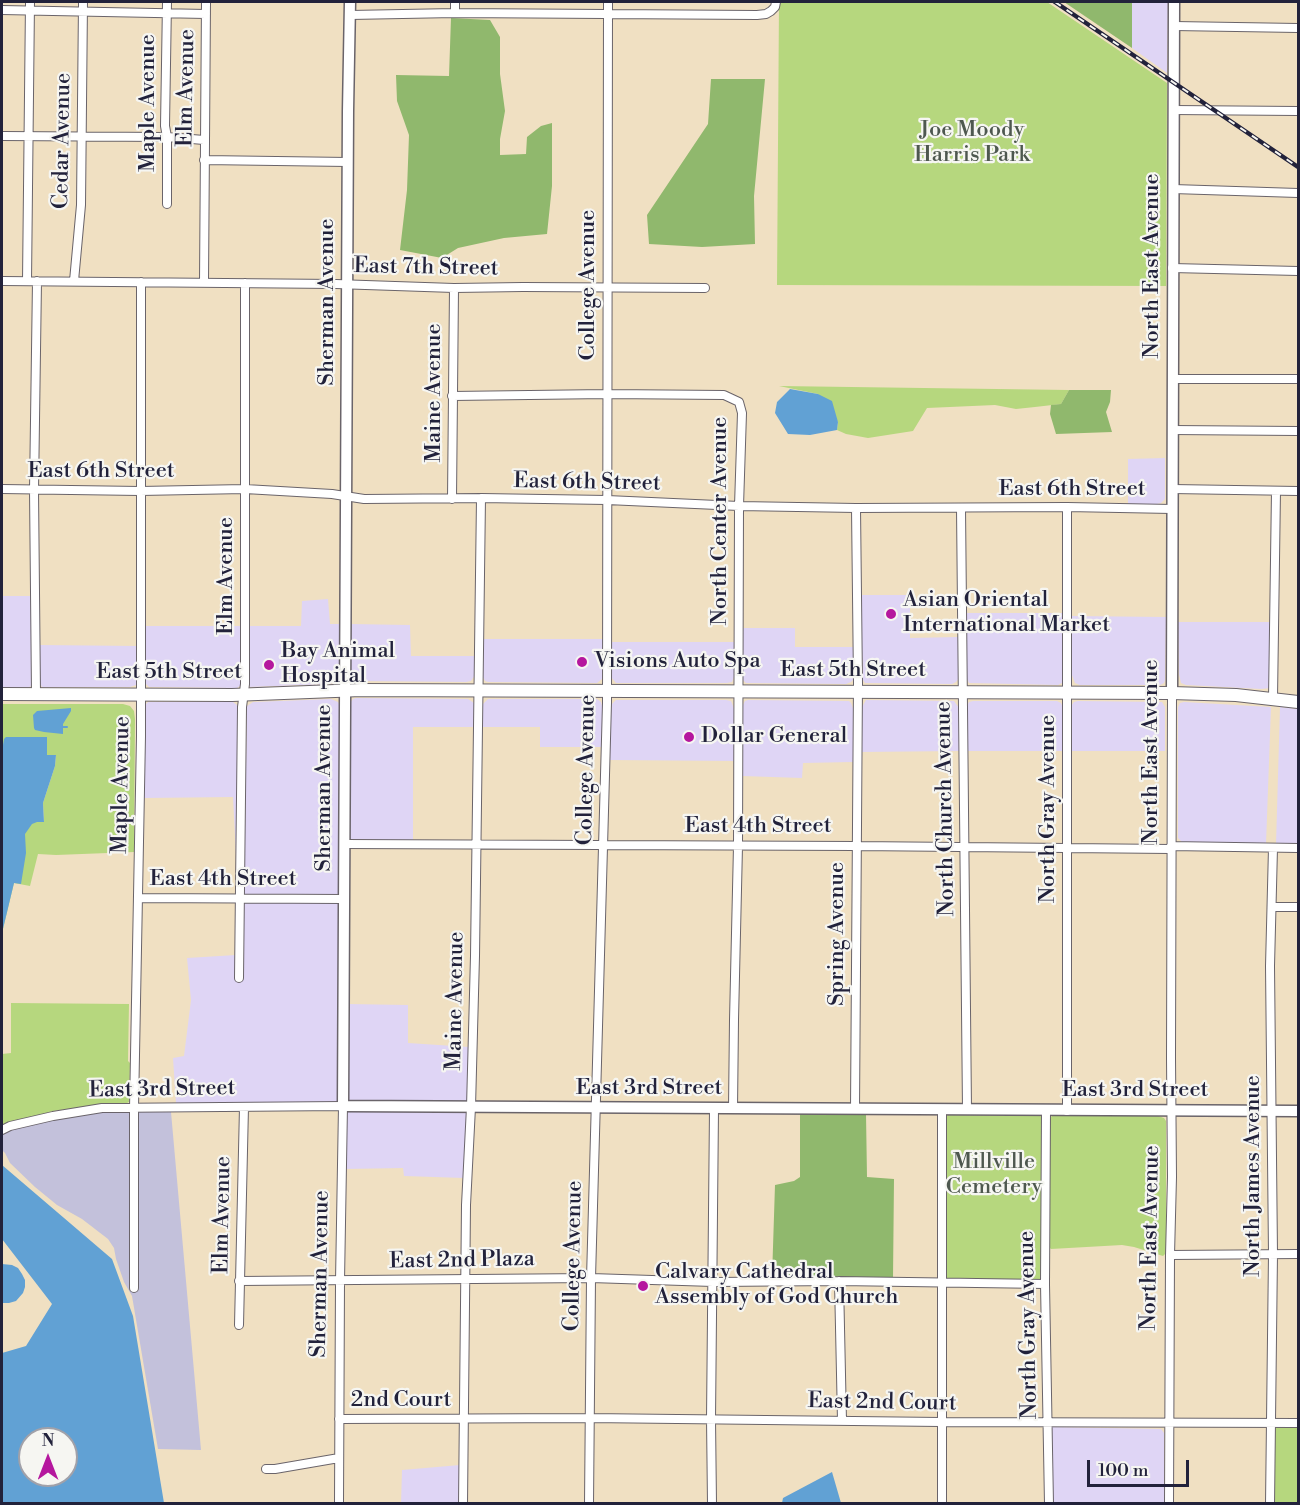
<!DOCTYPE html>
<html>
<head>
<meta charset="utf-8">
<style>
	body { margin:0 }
	#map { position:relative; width:1300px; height:1505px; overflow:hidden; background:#f0e0c2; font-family:"Libre Bodoni",serif }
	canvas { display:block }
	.frame { position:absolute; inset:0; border:3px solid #22223b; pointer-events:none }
	.north { position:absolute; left:18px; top:1427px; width:60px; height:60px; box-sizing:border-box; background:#f6f6f2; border:2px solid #a1a1a9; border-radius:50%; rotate:0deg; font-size:16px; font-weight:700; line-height:24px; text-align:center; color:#22223b }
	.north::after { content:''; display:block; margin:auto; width:21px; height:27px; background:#b5179e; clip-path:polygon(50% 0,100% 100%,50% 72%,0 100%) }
	.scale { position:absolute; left:1087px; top:1460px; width:102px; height:27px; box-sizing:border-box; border:3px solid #22223b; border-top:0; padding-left:8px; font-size:18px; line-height:21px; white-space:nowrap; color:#22223b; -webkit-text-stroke:4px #f6f6f2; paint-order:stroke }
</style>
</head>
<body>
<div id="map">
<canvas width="1300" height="1505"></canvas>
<div class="frame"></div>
<div class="north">N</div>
<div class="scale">100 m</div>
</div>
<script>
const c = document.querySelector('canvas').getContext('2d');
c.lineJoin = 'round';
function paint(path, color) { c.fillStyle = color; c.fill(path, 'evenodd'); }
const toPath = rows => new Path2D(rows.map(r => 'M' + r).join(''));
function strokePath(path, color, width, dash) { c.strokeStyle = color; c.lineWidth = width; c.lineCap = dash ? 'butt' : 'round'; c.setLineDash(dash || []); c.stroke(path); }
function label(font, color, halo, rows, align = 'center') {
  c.font = font + ' "Libre Bodoni",serif'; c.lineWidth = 4.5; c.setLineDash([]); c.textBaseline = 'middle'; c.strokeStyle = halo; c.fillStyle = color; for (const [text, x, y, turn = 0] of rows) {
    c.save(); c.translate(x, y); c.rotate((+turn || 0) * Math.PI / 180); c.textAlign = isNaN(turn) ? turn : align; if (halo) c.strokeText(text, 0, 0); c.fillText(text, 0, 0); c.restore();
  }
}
const built = toPath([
	[1132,2,1168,2,1167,73,1132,48],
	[1165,458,1165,499,1161,503,1157,504,1128,504,1128,459],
	[860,595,910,595,910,638,958,637,959,678,956,682,952,684,865,683,863,680],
	[2,596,33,596,32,681,31,686,29,687,2,687],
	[328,599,330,624,342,624,341,672,339,679,336,682,329,684,250,687,248,682,248,626,301,626,302,601],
	[965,613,1064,613,1063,678,1062,683,1058,685,969,683,965,675],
	[1070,616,1166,617,1165,680,1164,683,1160,685,1080,685,1075,683,1070,670],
	[1178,622,1272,622,1271,688,1261,689,1186,685,1181,683,1179,674],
	[349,624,410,625,411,656,476,656,475,675,471,681,466,682,354,681,351,678,349,672],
	[144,626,241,626,240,686,237,688,149,687,145,683,144,678],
	[742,628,795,628,795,647,855,647,855,668,853,680,851,682,846,684,746,683,743,680,742,672],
	[483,639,603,639,602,679,597,683,488,682,485,681,483,677],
	[610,642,735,642,734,677,732,682,727,683,616,683,611,677],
	[39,645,138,646,137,678,136,685,130,687,42,687,39,682],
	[356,698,468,699,474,703,475,706,475,727,413,727,413,841,350,839,350,703,353,699],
	[331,699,338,702,341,708,340,895,244,895,247,706,253,702],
	[488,699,597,699,601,702,603,710,603,747,540,747,540,727,482,727,482,705],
	[616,700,726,700,731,701,735,711,735,761,609,760,610,715,612,704],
	[748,700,849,701,851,703,854,711,853,762,803,763,802,778,742,776,742,707,745,701],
	[866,700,954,701,959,708,959,751,860,752,861,709],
	[973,701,1057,701,1061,703,1063,708,1064,751,967,751,968,704,969,702],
	[1078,701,1162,702,1165,707,1165,751,1070,751,1070,711,1071,706,1074,702],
	[148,702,233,702,237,705,238,708,237,874,233,797,144,798,145,705],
	[1184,702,1271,707,1266,844,1183,843,1178,838,1178,707,1180,703],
	[1280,707,1298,709,1298,844,1276,844],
	[243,903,340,903,339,1103,176,1103,173,1058,184,1056,191,1000,187,958,236,955,236,981,243,981],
	[346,1004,408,1005,408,1043,469,1047,468,1104,346,1103],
	[346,1111,467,1112,464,1178,404,1176,403,1168,345,1169],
	[1051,1427,1161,1429,1164,1433,1164,1503,1051,1503],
	[460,1465,459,1503,401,1504,402,1470]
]);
const industrial = toPath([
	[97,1112,130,1112,131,1292,137,1292,137,1112,171,1112,201,1450,158,1449,132,1296,124,1282,116,1259,114,1248,108,1239,82,1219,57,1205,35,1187,10,1163,5,1153,2,1150,2,1134,11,1130,53,1120]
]);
const green = toPath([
	[779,2,1047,2,1167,83,1166,286,777,285],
	[779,386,1069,390,1061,404,1035,407,1016,409,995,405,927,408,913,431,868,438,846,434,837,430,838,422,818,394],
	[2,704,123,704,130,706,134,711,135,719,134,852,56,855,38,854,30,886,14,883,2,933,24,820,44,821,43,803,55,766,56,755,2,778],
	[11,1003,129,1004,128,1061,130,1063,129,1102,127,1103,93,1106,53,1111,2,1128,2,1054,11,1053],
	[948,1115,1040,1116,1043,1117,1041,1279,948,1280,945,1278,945,1117],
	[1052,1116,1158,1116,1164,1118,1166,1121,1166,1253,1163,1256,1134,1247,1122,1245,1051,1249,1050,1248,1049,1119],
	[1275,1427,1298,1427,1298,1503,1274,1504]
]);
const forest = toPath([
	[1064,2,1132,2,1132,48],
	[451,18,490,20,500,37,500,74,505,111,500,139,500,155,526,154,527,137,541,126,552,123,552,186,547,234,504,238,458,248,442,258,400,250,407,190,409,135,397,101,396,75,449,76],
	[711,79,765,79,754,196,755,244,702,247,649,244,647,215,708,124],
	[1069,390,1111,390,1110,402,1106,412,1112,432,1056,434,1050,414,1051,405,1061,404],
	[800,1114,866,1114,867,1177,894,1179,893,1278,772,1278,775,1185,794,1181,800,1177]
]);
const water = toPath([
	[790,389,818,394,832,401,838,422,837,430,810,435,788,434,775,413,777,402],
	[71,708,71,711,63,724,63,734,44,732,35,730,34,728,33,715,37,711],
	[6,737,47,737,47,755,56,755,55,766,43,803,44,822,37,822,32,824,25,834,26,853,21,884,14,883,2,933,2,778,3,745,4,739],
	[2,1165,112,1259,133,1316,164,1503,2,1503,2,1353,26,1346,52,1304,2,1239],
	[30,1439,66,1439,66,1475,30,1475],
	[2,1264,12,1265,18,1268,22,1274,25,1280,25,1287,23,1293,16,1301,9,1303,2,1303],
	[832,1472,841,1503,782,1503,783,1498]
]);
const stream = toPath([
	[63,727,67,727]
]);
const street = toPath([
	[167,2,165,126,167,137,167,204],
	[455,2,455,13],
	[2,10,206,14],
	[350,15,455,13,757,15,766,14,771,11,775,7,776,2],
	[1174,26,1298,28],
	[1173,110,1298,111],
	[2,136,167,137,204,140],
	[204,160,348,162],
	[1173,189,1298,193],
	[1172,268,1298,271],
	[2,281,336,284,454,288,523,287,705,288],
	[27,281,30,2],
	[74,281,81,205,83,2],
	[204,282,206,2],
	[1172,379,1298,379],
	[452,396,607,394,724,395,739,402,742,413,739,506,738,846,734,1020,733,1109],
	[1172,430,1298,431],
	[2,489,140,491,245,489,332,494,364,499,481,498,607,500,739,506,856,508,1067,507,1172,509],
	[1172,489,1298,491],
	[452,499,454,288],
	[1067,507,1067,1111],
	[961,508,967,1110],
	[36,694,34,490,37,281],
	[1273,698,1276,491],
	[344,844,856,846,1171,849],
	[1171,846,1298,848],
	[138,898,344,899],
	[1272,907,1298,907],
	[239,978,242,707,245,684,245,283],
	[855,1109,858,683,856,508],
	[1046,1111,1045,1284,1049,1504],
	[2,1130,10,1126,53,1116,102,1108,343,1106,340,1281,339,1502],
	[1170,1255,1298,1254],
	[239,1281,591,1278,713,1282,839,1281,1045,1284],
	[839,1281,842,1421],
	[134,1288,134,1108,141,736,141,282],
	[239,1325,244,1107],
	[339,1419,589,1418,941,1422,1298,1423],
	[266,1469,275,1469,339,1458],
	[463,1504,466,1205,471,1107,475,956,481,498],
	[589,1504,591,1278,607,703,608,2],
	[712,1504,711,1419,714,1109],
	[942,1504,942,1110],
	[1169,1504,1170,1255,1172,1177,1171,1058,1172,693],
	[1270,1504,1273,1254,1270,966,1273,848]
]);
const secondary = toPath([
	[350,2,348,111,343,1106,1298,1111],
	[1172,693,1174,2]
]);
const primary = toPath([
	[2,694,232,695,361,690,1172,693,1236,695,1298,702]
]);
const rail = toPath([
	[1055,2,1298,167]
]);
const markers = [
	[891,614,6,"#b5179e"],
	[582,662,6,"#b5179e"],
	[269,665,6,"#b5179e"],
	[689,737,6,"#b5179e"],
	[643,1286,6,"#b5179e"]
];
const streetNames = [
	["Elm Avenue",187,88,-89],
	["Maple Avenue",149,103,-90],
	["Cedar Avenue",63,141,-89],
	["North East Avenue",1153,266,-90],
	["East 7th Street",426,268,1],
	["College Avenue",589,285,-90],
	["Sherman Avenue",328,302,-90],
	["Maine Avenue",435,393,-90],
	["East 6th Street",101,472],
	["East 6th Street",587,483,1],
	["East 6th Street",1072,490],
	["North Center Avenue",721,521,-90],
	["Elm Avenue",227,576,-90],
	["East 5th Street",853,671],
	["East 5th Street",169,673],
	["North East Avenue",1152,752,-90],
	["College Avenue",587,770,-89],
	["Maple Avenue",122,785,-89],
	["Sherman Avenue",325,788,-90],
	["North Church Avenue",946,809,-91],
	["North Gray Avenue",1049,809,-90],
	["East 4th Street",758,827],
	["East 4th Street",223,880],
	["Spring Avenue",838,934,-90],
	["Maine Avenue",456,1001,-89],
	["East 3rd Street",649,1089],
	["East 3rd Street",162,1090,-1],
	["East 3rd Street",1135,1091],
	["North James Avenue",1254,1176,-90],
	["Elm Avenue",223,1215,-89],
	["North East Avenue",1151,1238,-89],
	["College Avenue",574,1256,-89],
	["East 2nd Plaza",462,1261,-1],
	["Sherman Avenue",321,1274,-89],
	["North Gray Avenue",1029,1325,-91],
	["2nd Court",401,1401],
	["East 2nd Court",882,1403,1]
];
const parkNames = [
	["Joe Moody",972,131],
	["Harris Park",972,156],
	["Millville",994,1163],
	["Cemetery",994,1188]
];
const poiNames = [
	["Asian Oriental",903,601],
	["International Market",903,626],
	["Bay Animal",281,652],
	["Hospital",281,677],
	["Visions Auto Spa",594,662],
	["Dollar General",701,737],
	["Calvary Cathedral",655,1273],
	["Assembly of God Church",655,1298]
];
paint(built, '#dfd5f5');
paint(industrial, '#c3c1db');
paint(green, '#b6d77e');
paint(forest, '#90b86d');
paint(water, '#61a1d4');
strokePath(stream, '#61a1d4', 2);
strokePath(street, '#6a646a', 10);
strokePath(secondary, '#6a646a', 13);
strokePath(primary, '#6a646a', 14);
strokePath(street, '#fff', 8);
strokePath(secondary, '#fff', 10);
strokePath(primary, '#fff', 12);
strokePath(rail, '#22223b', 4.5);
strokePath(rail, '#f6f6f2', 2, [7]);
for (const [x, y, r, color] of markers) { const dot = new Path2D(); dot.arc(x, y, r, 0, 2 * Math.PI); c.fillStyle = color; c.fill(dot); strokePath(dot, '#f6f6f2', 2); }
label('22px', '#22223b', '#f6f6f2', streetNames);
label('22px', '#4e584f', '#f6f6f2', parkNames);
label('22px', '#22223b', '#f6f6f2', poiNames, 'left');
</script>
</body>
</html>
